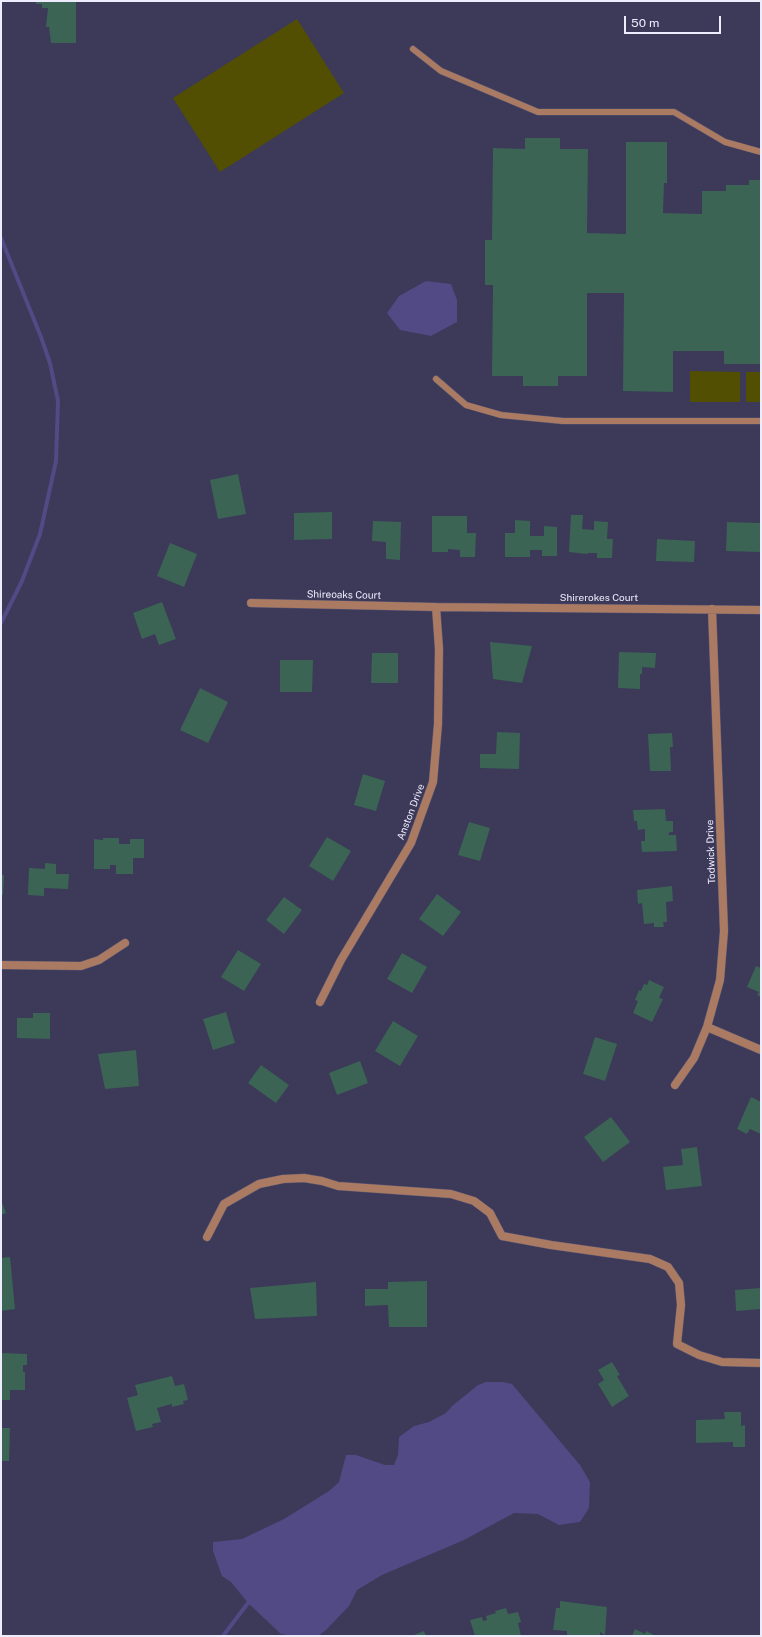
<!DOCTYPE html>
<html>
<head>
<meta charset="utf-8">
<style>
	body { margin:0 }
	#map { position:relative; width:762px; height:1637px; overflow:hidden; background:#3c3959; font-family:"Public Sans",sans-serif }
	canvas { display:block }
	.frame { position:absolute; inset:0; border:2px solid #ececfc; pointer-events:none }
	.scale { position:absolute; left:624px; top:16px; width:97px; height:18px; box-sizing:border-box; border:2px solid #ececfc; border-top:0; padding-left:5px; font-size:12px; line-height:14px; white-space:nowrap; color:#ececfc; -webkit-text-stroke:3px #3c3959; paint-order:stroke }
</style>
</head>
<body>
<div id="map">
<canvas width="762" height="1637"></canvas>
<div class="frame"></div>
<div class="scale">50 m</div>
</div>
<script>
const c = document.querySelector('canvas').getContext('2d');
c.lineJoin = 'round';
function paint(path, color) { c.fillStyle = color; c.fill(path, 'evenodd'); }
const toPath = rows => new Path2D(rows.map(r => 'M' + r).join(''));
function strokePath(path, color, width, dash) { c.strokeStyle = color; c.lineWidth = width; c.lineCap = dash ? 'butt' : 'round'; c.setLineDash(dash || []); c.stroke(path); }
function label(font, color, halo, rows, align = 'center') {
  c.font = font + ' "Public Sans",sans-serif'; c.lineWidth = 3.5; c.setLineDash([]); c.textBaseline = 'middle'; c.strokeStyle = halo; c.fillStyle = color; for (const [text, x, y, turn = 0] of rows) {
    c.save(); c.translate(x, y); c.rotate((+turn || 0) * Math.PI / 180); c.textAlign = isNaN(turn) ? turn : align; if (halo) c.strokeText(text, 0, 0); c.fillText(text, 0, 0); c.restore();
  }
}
const green = toPath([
	[297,19,344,93,220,172,173,98],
	[690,371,740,372,740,402,690,402],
	[746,372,761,372,761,402,746,402]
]);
const water = toPath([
	[426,281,451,284,457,300,457,322,431,336,400,330,387,313,399,296],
	[486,1382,503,1382,512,1384,580,1465,590,1482,589,1508,580,1522,559,1525,538,1514,514,1513,464,1540,382,1575,357,1590,349,1606,326,1630,318,1636,292,1636,281,1634,248,1603,231,1582,222,1576,213,1551,213,1542,242,1539,284,1519,329,1491,339,1482,346,1455,356,1455,385,1465,394,1465,398,1455,399,1437,414,1426,429,1422,446,1413,452,1406,478,1385]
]);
const stream = toPath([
	[1,238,41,337,50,363,58,401,56,461,40,534,22,581,1,623],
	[223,1636,248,1603]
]);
const building = toPath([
	[36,1,76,1,76,43,51,43,49,27,46,27,48,8,42,8,42,4,36,4],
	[525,138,560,138,560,149,588,149,587,233,626,234,626,142,667,142,667,183,664,183,663,213,702,214,702,191,726,191,726,185,749,185,749,180,761,180,761,364,724,364,724,351,673,351,673,392,623,391,624,293,587,293,587,376,558,376,558,386,523,386,523,376,492,376,493,285,485,285,485,240,492,240,493,148,525,149],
	[238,474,246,514,218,519,210,480],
	[332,512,332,539,294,540,294,513],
	[571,515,583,515,582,529,594,530,594,521,608,522,607,539,613,539,612,558,597,558,597,553,588,553,587,554,569,552],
	[432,516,467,516,467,533,476,533,475,557,460,557,460,550,448,549,448,552,432,552],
	[515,520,530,521,530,536,544,536,544,526,557,527,557,556,542,556,542,550,530,550,530,557,505,557,505,533,515,533],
	[373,521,401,522,400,560,386,559,386,542,372,541],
	[727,522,761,523,760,552,726,551],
	[657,539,695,541,694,562,656,561],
	[170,543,197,554,184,587,157,576],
	[162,602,176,639,159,645,155,634,142,639,133,613],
	[490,642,532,646,522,683,493,679],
	[619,652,656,653,655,668,642,667,642,674,640,674,640,689,618,688],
	[372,653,398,653,398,683,371,683],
	[280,660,313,660,312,692,280,692],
	[200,688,228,702,208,743,180,730],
	[497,732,520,733,519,769,480,768,480,754,496,754],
	[672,733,673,747,670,747,671,771,650,771,648,734],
	[363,774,385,781,376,811,354,805],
	[665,809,666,821,673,821,673,832,670,832,668,835,676,835,677,851,642,852,641,841,645,841,645,829,638,830,637,821,634,821,633,810],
	[469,822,490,828,480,861,458,855],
	[327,837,351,851,333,881,309,866],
	[103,838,119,838,119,844,130,844,130,839,144,839,144,858,133,858,133,874,116,874,116,865,110,865,110,869,94,869,94,839,103,840],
	[45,863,56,864,56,874,69,874,68,889,44,888,44,896,28,895,29,868,45,869],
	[1,875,4,875,3,895,1,895],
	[672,886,673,901,666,902,667,922,663,922,664,927,654,927,654,923,644,924,642,903,638,904,637,890],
	[437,894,461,912,443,936,419,919],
	[284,897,302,910,284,934,266,920],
	[238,950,261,964,244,991,221,977],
	[402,953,427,967,412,993,387,979],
	[756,966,761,968,761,997,757,995,759,992,747,987],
	[649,980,664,987,659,998,663,999,652,1022,633,1013,638,1001,635,1000,639,990,641,991,644,984,647,985],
	[226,1012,235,1043,213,1050,203,1019],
	[33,1013,50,1013,50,1039,17,1038,17,1018,33,1018],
	[393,1021,418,1036,400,1066,375,1051],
	[595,1037,617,1044,605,1081,583,1074],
	[136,1050,139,1086,105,1089,98,1054],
	[360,1061,368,1083,337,1095,329,1073],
	[261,1065,289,1085,276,1103,248,1083],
	[751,1097,761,1102,761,1134,750,1129,747,1134,737,1129],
	[611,1117,630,1142,603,1162,584,1137],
	[697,1147,702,1186,666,1190,663,1167,683,1165,681,1149],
	[1,1200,6,1213,1,1215],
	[10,1257,15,1309,1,1311,1,1258],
	[427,1281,427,1327,389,1327,388,1305,365,1306,365,1289,388,1289,388,1282],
	[316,1282,317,1316,255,1319,250,1288],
	[761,1288,761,1309,736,1311,735,1290],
	[2,1353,27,1354,27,1365,23,1365,23,1372,25,1372,25,1390,10,1390,10,1400,1,1400],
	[612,1362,620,1375,617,1376,629,1396,612,1407,598,1384,604,1380,598,1370],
	[172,1376,175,1386,184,1384,188,1400,183,1401,184,1404,172,1407,172,1404,157,1408,161,1422,152,1424,153,1427,136,1431,127,1398,138,1395,135,1385],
	[724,1412,741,1412,741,1426,745,1425,745,1447,733,1447,733,1442,696,1443,696,1420,725,1419],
	[1,1428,10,1428,9,1461,1,1461],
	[560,1601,607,1607,605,1635,600,1632,600,1636,567,1636,567,1631,553,1630,556,1608,560,1608],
	[506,1608,508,1614,518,1612,521,1622,518,1623,521,1636,475,1636,470,1620,482,1617,483,1621,487,1620,486,1616,496,1613,495,1611],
	[635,1629,645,1634,646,1631,656,1636,632,1636],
	[424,1631,426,1636,414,1636,414,1635]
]);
const lane = toPath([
	[413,49,441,71,538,112,674,112,725,142,761,152],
	[436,379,466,405,501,415,563,421,761,421]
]);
const street = toPath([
	[251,603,436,607,761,610],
	[1,965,81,966,99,960,125,943],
	[320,1002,341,960,411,843,433,782,438,724,439,649,436,607],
	[707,1027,761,1050],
	[675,1085,694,1058,707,1027,720,980,724,931,712,609],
	[207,1237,224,1204,259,1184,283,1179,304,1178,322,1181,338,1186,451,1194,474,1201,490,1213,502,1236,551,1245,650,1259,668,1267,679,1283,681,1305,677,1344,699,1355,722,1362,761,1363]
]);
const streetNames = [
	["Shireoaks Court",344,595,1],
	["Shirerokes Court",599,598],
	["Anston Drive",411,812,-69],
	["Todwick Drive",711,852,-92]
];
paint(green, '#524f03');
paint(water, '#514a85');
strokePath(stream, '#514a85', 4);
paint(building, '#3b6454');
strokePath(lane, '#585673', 7);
strokePath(street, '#585673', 9);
strokePath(lane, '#aa7a62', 6);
strokePath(street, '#aa7a62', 8);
label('10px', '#ececfc', '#3c3959', streetNames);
</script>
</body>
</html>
